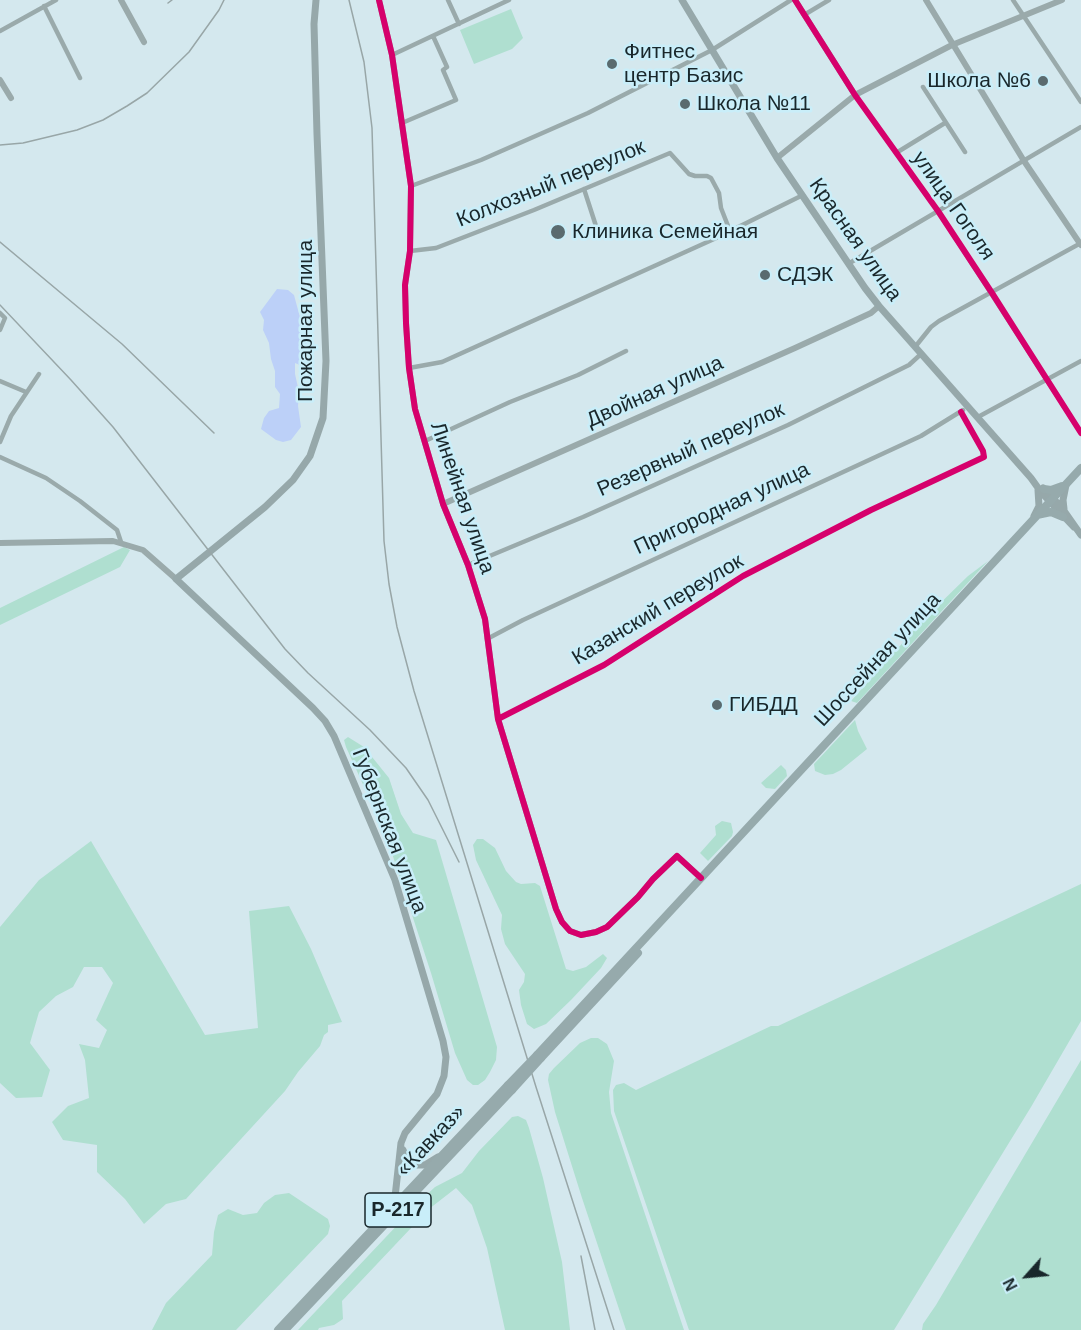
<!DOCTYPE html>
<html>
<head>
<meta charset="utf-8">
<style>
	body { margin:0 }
	#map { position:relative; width:1081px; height:1330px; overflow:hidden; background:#d4e8ee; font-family:Helvetica,sans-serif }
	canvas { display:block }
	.north { position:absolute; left:997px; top:1246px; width:60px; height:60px; -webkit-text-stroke:4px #c9eef9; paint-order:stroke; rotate:243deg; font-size:16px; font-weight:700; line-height:24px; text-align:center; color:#19272b }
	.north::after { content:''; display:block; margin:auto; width:21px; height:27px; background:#19272b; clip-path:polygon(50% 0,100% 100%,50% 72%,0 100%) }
</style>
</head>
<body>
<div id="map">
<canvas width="1081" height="1330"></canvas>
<div class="north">N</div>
</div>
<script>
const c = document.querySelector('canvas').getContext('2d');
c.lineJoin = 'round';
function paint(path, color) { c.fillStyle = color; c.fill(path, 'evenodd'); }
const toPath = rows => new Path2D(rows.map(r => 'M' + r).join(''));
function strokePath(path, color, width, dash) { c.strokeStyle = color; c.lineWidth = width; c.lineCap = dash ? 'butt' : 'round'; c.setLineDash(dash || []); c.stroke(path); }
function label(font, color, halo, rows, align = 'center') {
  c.font = font + ' Helvetica,sans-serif'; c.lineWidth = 5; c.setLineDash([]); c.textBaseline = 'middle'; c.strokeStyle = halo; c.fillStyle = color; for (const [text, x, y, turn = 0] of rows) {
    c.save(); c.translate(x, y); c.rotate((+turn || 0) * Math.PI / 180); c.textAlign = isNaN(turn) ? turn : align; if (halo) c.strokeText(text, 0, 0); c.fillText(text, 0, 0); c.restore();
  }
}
const green = toPath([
	[511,9,523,38,512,49,474,64,460,30],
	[124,547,130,550,120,567,0,625,0,608],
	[988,561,857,703,851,701,923,620,968,576],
	[855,720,858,731,867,749,841,770,833,774,825,775,815,771,814,764],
	[348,737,364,747,389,778,401,814,413,833,436,840,497,1047,496,1060,490,1072,485,1080,478,1085,473,1085,467,1080,455,1053,431,973,386,835,346,747,344,740],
	[781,765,786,770,787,776,775,789,766,788,761,783],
	[722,821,731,823,733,832,732,836,708,861,700,853,716,835,715,826],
	[477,839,483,839,495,848,506,871,516,882,521,884,535,883,540,886,566,969,573,971,586,967,603,954,607,958,601,968,571,1000,546,1024,534,1029,527,1024,521,1005,519,990,524,982,525,974,505,944,501,929,502,915,476,860,473,845],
	[91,841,205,1035,258,1028,249,911,289,906,311,949,342,1022,328,1025,328,1032,324,1035,320,1046,298,1072,285,1091,186,1199,166,1204,144,1224,125,1199,97,1172,97,1145,63,1140,52,1122,68,1106,89,1098,85,1060,79,1044,99,1048,107,1030,96,1020,113,983,102,967,84,967,73,987,56,996,39,1012,30,1043,50,1070,42,1097,16,1098,0,1083,0,927,39,880],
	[1081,884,1081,1021,1031,1107,894,1330,689,1330,614,1111,613,1090,616,1085,624,1083,636,1090,771,1026,778,1026],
	[591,1038,598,1038,607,1044,614,1061,609,1092,611,1113,684,1330,626,1330,582,1198,555,1112,548,1080,549,1074,554,1068,580,1043],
	[1081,1060,1081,1330,922,1330,923,1324,936,1305],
	[518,1116,526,1120,529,1128,543,1178,562,1262,570,1330,505,1330,487,1248,472,1205,456,1188,429,1209,342,1301,343,1319,334,1325,319,1328,318,1330,298,1330,420,1201,435,1187,462,1173,479,1151,512,1117],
	[289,1193,328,1219,330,1226,328,1234,236,1330,152,1330,166,1303,212,1255,214,1232,218,1215,228,1209,243,1215,257,1213,264,1203,275,1195]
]);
const water = toPath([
	[277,289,288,290,294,295,301,321,300,332,306,339,308,353,307,368,295,363,295,374,299,392,298,406,301,427,291,440,283,442,276,440,261,429,264,418,269,411,279,408,280,394,275,387,275,371,271,359,269,343,263,330,264,320,260,312]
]);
const minor = toPath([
	[448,0,459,24],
	[1013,0,1081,102],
	[44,6,80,78],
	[804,15,829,0],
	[0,31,56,0],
	[392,55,509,0],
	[923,87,965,152],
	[855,95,938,211,1081,433],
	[402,123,456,100,443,70,447,67,433,36],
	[896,153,945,123],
	[411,186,481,160,588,113,712,50,791,0],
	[584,189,596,226],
	[410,251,436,248,534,210,670,153,689,174,695,176,707,176,711,178,719,193,721,208,730,231],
	[848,264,1081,127],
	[0,313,5,318,0,330],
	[915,347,931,327,939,321,1081,243],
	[409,368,442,362,714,239,803,195],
	[0,381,26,392],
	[978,417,1081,361],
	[425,441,510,402,578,375,626,351],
	[0,442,11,416,39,374],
	[0,457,46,478,80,501,117,530,121,542],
	[468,565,583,517,788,425,909,365,921,354],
	[487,639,523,620,921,436,963,410],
	[498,719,604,665,743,576,871,510,984,457,983,451,961,412]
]);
const tertiary = toPath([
	[121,0,144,42],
	[379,0,392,55,411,186,410,251,405,285,406,323,409,368,415,409,443,504,468,565,485,619,498,719,556,909,562,922,570,931,581,935,596,932,607,927,638,897,653,879,677,856,701,878],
	[795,0,855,95],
	[926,0,1024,161,1081,245],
	[0,80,11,98],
	[777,158,855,95,952,45,1062,0],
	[443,504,795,348,871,313,879,306],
	[0,543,113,541,143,550,176,579]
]);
const secondary = toPath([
	[316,0,314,24,317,134,326,361,323,418,310,456,293,480,265,507,176,579,313,708,325,721,334,736,395,880,443,1041,446,1057,444,1076,437,1094,405,1133,401,1143,394,1206],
	[682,0,777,158,865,288,879,306,1031,478,1041,492,1074,527],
	[1043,488,1062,508,1081,535],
	[1064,509,1063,500,1066,485],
	[1034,516,1039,506,1038,490],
	[403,1150,408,1161,413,1165,425,1165,438,1157]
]);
const trunk = toPath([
	[1044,489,1051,490,1062,486],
	[1037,515,1051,512,1063,517],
	[537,1055,1081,468],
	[541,1058,638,953],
	[278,1330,508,1085],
	[285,1330,512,1090]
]);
const rail = toPath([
	[349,0,364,62,372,128,384,541,389,584,397,627,414,691,536,1087,614,1330],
	[168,3,172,0],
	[0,145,23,143,77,130,103,120,127,106,147,93,189,52,219,10,224,0],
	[0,242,122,344,214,433],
	[0,305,71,380,113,427,285,649,308,673,370,730,406,768,428,800,459,862],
	[581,1256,595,1330]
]);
const trunkBridge = toPath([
	[508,1085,537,1055],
	[512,1090,541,1058]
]);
const cycleway = toPath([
	[379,0,392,55,411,186,410,251,405,285,406,323,409,368,415,409,443,504,468,565,485,619,498,719,556,909,562,922,570,931,581,935,596,932,607,927,638,897,653,879,677,856,701,878],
	[795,0,855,95,938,211,992,293,1081,433],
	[498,719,604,665,743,576,871,510,984,457,983,451,961,412]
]);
const markers = [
	[612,64,6,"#5a6b6f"],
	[1043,81,6,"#5a6b6f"],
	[685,104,6,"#5a6b6f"],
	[558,232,8,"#5a6b6f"],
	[765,275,6,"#5a6b6f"],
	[717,705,6,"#5a6b6f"]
];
const shields = [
	[398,1210,66]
];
const shieldNames = [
	["Р-217",398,1210]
];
const poiNames = [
	["Фитнес",624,52],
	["центр Базис",624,76],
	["Школа №6",1031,81,"right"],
	["Школа №11",697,104],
	["Клиника Семейная",572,232],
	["СДЭК",777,275],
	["ГИБДД",729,705]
];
const streetNames = [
	["Колхозный переулок",551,184,-22],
	["улица Гоголя",953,206,55],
	["Красная улица",855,240,55],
	["Пожарная улица",306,321,-90],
	["Двойная улица",655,392,-24],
	["Резервный переулок",691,450,-24],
	["Линейная улица",462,498,71],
	["Пригородная улица",722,509,-25],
	["Казанский переулок",658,610,-31],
	["Шоссейная улица",878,660,-47],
	["Губернская улица",389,831,69],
	["«Кавказ»",431,1141,-47]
];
paint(green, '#afdfd0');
paint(water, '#bcd0f8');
strokePath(minor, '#9aaaab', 4.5);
strokePath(tertiary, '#9aaaab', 6);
strokePath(secondary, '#96a8aa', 7);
strokePath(trunk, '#96aaac', 8);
strokePath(rail, '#98a6a7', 1.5);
strokePath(trunkBridge, '#96aaac', 8);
strokePath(cycleway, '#d6006c', 6);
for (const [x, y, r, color] of markers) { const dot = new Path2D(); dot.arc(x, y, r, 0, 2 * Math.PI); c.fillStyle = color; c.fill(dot); strokePath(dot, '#c9eef9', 2); }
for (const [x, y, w] of shields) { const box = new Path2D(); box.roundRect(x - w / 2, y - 17, w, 34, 4.5); c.fillStyle = '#c9eef9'; c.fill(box); strokePath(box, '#19272b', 1.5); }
label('bold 20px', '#19272b', null, shieldNames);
label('21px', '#19272b', '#c9eef9', poiNames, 'left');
label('21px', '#19272b', '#c9eef9', streetNames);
</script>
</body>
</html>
